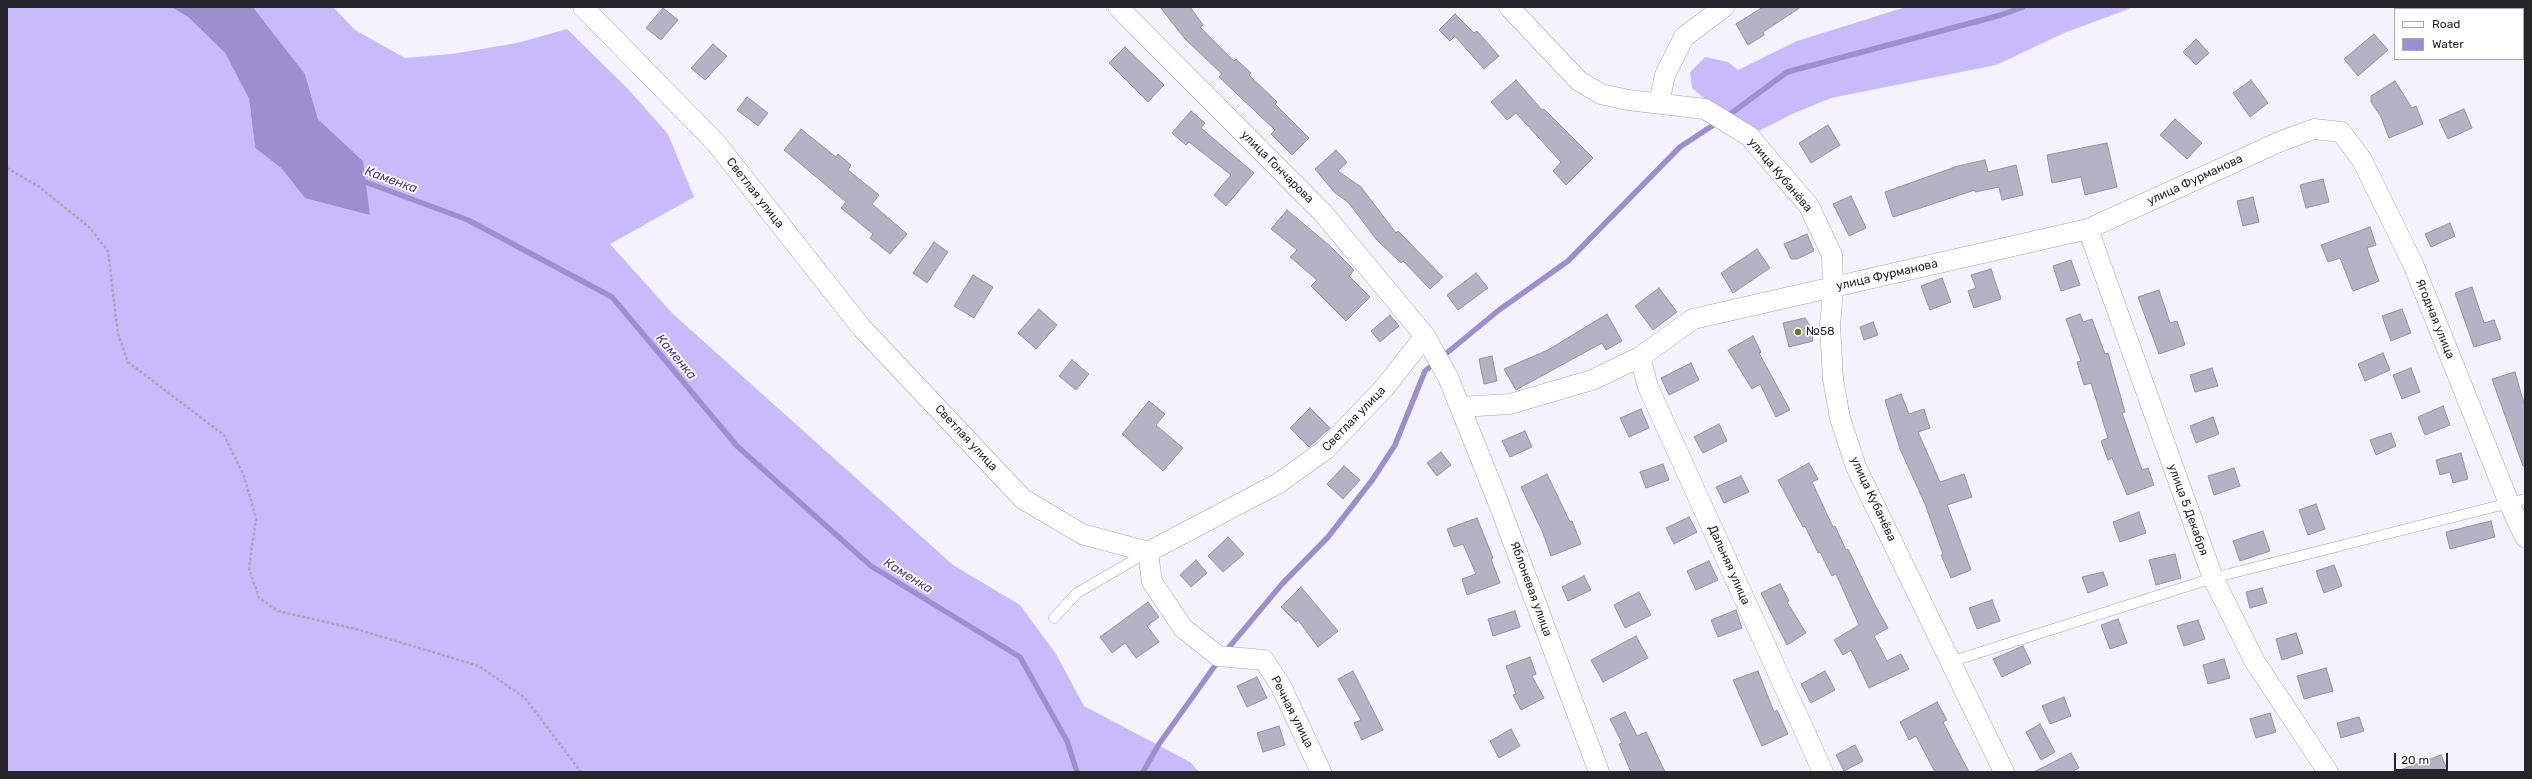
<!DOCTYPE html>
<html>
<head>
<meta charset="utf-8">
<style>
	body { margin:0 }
	#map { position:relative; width:2532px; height:779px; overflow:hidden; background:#f4f2fe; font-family:Rubik,sans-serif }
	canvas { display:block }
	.frame { position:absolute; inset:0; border:8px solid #26252c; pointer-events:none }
	.legend { position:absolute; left:2394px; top:8px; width:130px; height:52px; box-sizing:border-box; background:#fff; border:1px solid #a8a8ab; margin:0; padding:5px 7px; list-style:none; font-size:12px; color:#26252c }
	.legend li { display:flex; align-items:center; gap:8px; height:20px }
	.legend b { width:20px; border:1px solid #a8a8ab }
	.scale { position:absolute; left:2394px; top:753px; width:54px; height:18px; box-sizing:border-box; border:2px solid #26252c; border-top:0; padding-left:5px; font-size:12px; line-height:14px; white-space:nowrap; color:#26252c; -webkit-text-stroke:3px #fff; paint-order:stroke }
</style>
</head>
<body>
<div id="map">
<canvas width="2532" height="779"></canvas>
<div class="frame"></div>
<ul class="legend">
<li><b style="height:5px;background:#fff"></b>Road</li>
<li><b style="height:11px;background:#9d8fcf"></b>Water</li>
</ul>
<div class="scale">20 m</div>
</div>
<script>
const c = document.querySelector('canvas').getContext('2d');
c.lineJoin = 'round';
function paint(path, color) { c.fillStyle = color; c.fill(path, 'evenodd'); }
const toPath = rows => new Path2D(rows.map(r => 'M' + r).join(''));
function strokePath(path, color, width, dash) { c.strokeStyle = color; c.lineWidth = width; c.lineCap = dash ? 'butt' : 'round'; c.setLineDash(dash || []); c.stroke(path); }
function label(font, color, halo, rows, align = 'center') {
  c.font = font + ' Rubik,sans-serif'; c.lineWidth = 3.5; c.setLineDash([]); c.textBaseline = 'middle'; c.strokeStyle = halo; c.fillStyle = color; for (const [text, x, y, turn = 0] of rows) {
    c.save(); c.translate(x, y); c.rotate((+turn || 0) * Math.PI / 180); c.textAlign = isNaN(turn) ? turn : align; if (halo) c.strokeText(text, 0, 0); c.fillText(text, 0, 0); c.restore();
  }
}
const forest = toPath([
	[7,7,171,7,188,17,225,53,249,99,255,148,281,168,305,198,363,161,318,119,305,74,253,7,333,7,355,30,405,58,452,54,517,43,567,29,628,89,668,134,694,197,610,244,673,314,953,565,1020,605,1056,654,1084,706,1190,762,1199,772,7,772],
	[1906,7,2134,7,2064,33,1996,65,1831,98,1792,114,1749,136,1692,88,1690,72,1705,57,1728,62,1738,70,1797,41]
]);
const water = toPath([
	[171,7,253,7,305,74,318,119,363,161,370,215,305,198,281,168,255,148,249,99,225,53,188,17]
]);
const stream = toPath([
	[1725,118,1787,72,2001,15,2023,7],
	[360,180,468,220,612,297,737,446,871,566,1020,657,1067,741,1077,772],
	[1225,652,1282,584,1328,537,1373,479,1395,445,1425,371,1499,310,1568,261,1680,147,1718,122],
	[1143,772,1159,744,1219,660]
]);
const building = toPath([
	[1160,7,1190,7,1203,25,1200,27,1234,61,1236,59,1251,73,1249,75,1277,102,1275,104,1309,138,1292,155,1271,134,1275,130,1219,77,1222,74,1185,39,1160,7],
	[1763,7,1801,7,1763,32,1764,35,1748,45,1736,24,1763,7],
	[663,8,678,20,661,40,646,28,663,8],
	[1455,14,1474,33,1477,31,1499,56,1484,69,1455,36,1450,41,1439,30,1455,14],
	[2374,34,2388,50,2358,76,2344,59,2374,34],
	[2196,39,2209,53,2196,65,2183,52,2196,39],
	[713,44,727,56,705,80,691,68,713,44],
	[1125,47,1164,85,1148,102,1109,63,1125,47],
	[1516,80,1542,110,1544,109,1593,158,1566,185,1553,171,1561,162,1516,113,1507,120,1491,102,1516,80],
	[2251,80,2268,103,2250,117,2233,93,2251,80],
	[2395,81,2412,108,2416,106,2423,124,2389,138,2381,117,2371,102,2371,96,2395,81],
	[747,97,768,113,758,126,737,110,747,97],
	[2464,109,2472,128,2448,139,2439,120,2464,109],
	[1191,111,1205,123,1201,128,1254,173,1226,206,1214,195,1231,175,1189,142,1186,145,1172,133,1191,111],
	[2175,119,2202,143,2187,159,2160,135,2175,119],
	[1828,125,1840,145,1811,163,1799,143,1828,125],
	[801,129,836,157,838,154,851,165,848,170,879,195,872,204,907,234,890,254,870,238,873,234,841,208,846,202,784,150,801,129],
	[2107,143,2117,187,2085,195,2081,177,2052,183,2047,155,2107,143],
	[1336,150,1347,162,1338,171,1361,187,1396,233,1398,231,1443,277,1430,289,1403,261,1401,263,1376,239,1348,202,1335,193,1315,169,1336,150],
	[1985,160,1988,172,2016,165,2023,195,2002,200,1999,187,1975,192,1975,190,1893,217,1885,192,1958,166,1985,160],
	[2323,179,2329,202,2306,208,2300,185,2323,179],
	[1851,196,1866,228,1849,236,1833,204,1851,196],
	[2253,197,2259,222,2243,226,2237,201,2253,197],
	[1287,210,1330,246,1354,270,1349,276,1370,297,1346,321,1311,286,1317,280,1290,257,1297,250,1271,229,1287,210],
	[2450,223,2455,236,2431,247,2425,234,2450,223],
	[2370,227,2376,245,2367,248,2379,281,2353,291,2340,258,2328,262,2321,245,2370,227],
	[1807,234,1814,251,1797,259,1791,259,1784,244,1807,234],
	[934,242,948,252,927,283,913,273,934,242],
	[1757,249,1770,268,1733,293,1721,273,1757,249],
	[2071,260,2080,285,2061,291,2053,266,2071,260],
	[1991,269,2001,299,1974,308,1968,291,1976,288,1971,275,1991,269],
	[1476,273,1488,288,1458,310,1447,295,1476,273],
	[973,275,993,287,974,318,954,306,973,275],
	[1942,278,1951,302,1930,310,1921,286,1942,278],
	[2472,287,2484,323,2494,320,2501,339,2474,347,2455,293,2472,287],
	[1659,288,1677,312,1653,330,1635,306,1659,288],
	[2159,290,2170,323,2177,321,2185,345,2159,354,2138,297,2159,290],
	[1039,309,1057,325,1036,349,1018,333,1039,309],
	[2402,309,2411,333,2391,341,2382,316,2402,309],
	[1607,314,1622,341,1606,350,1602,343,1516,390,1504,369,1548,350,1607,314],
	[2080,314,2083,322,2092,319,2105,354,2108,353,2125,412,2122,413,2142,470,2148,468,2154,485,2127,495,2112,458,2108,460,2101,441,2108,438,2091,383,2084,385,2077,362,2081,361,2066,319,2080,314],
	[1390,315,1399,326,1380,342,1371,331,1390,315],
	[1805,318,1810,326,1813,341,1789,347,1783,323,1805,318],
	[1873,322,1878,335,1864,340,1860,327,1873,322],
	[1753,336,1761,352,1759,353,1790,410,1776,417,1760,384,1752,389,1728,350,1753,336],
	[2383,353,2390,370,2365,381,2358,364,2383,353],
	[1492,356,1497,381,1484,384,1479,359,1492,356],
	[1072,360,1089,374,1076,390,1059,376,1072,360],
	[1691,363,1699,380,1669,395,1661,378,1691,363],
	[2212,368,2218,386,2195,392,2190,375,2212,368],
	[2411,368,2420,392,2402,399,2393,375,2411,368],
	[2515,372,2525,407,2525,466,2523,466,2492,379,2515,372],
	[1901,394,1909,414,1924,409,1930,428,1918,432,1940,482,1964,474,1972,497,1947,505,1971,570,1951,578,1941,555,1943,554,1925,504,1900,449,1885,400,1901,394],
	[1149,401,1165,414,1156,425,1183,448,1163,471,1122,434,1149,401],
	[2443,406,2450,425,2425,435,2418,417,2443,406],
	[1310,408,1330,428,1309,447,1290,428,1310,408],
	[1641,409,1649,428,1629,437,1620,418,1641,409],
	[2213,417,2219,434,2196,443,2190,426,2213,417],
	[1719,424,1727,441,1703,453,1694,437,1719,424],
	[1525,431,1532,447,1510,457,1502,441,1525,431],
	[2391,433,2396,446,2376,455,2370,440,2391,433],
	[1441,452,1451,465,1437,476,1427,463,1441,452],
	[2461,453,2468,479,2453,483,2450,472,2440,475,2436,460,2461,453],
	[1809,463,1818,479,1812,482,1833,527,1835,526,1846,550,1848,549,1875,605,1888,628,1874,636,1887,661,1901,654,1909,669,1869,688,1851,650,1843,655,1834,640,1859,625,1836,574,1832,576,1820,552,1818,553,1805,526,1803,527,1778,480,1809,463],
	[1663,464,1669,480,1646,488,1640,472,1663,464],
	[1344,466,1360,480,1343,499,1327,484,1344,466],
	[2234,468,2240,486,2214,495,2208,476,2234,468],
	[1547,474,1570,522,1572,521,1581,544,1551,556,1543,533,1521,487,1547,474],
	[1741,476,1749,492,1724,503,1716,487,1741,476],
	[2316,504,2325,529,2308,535,2299,510,2316,504],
	[2139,512,2146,533,2120,542,2113,522,2139,512],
	[1689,517,1697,532,1674,544,1666,528,1689,517],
	[1477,518,1493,558,1491,559,1500,583,1467,595,1462,579,1476,574,1463,544,1454,547,1447,529,1477,518],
	[2491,521,2495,537,2450,549,2446,532,2491,521],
	[2263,531,2270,551,2240,561,2233,541,2263,531],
	[1228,537,1244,554,1223,572,1208,556,1228,537],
	[2175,554,2181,578,2156,585,2149,560,2175,554],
	[1196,560,1207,573,1191,587,1180,575,1196,560],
	[1709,561,1718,580,1696,590,1687,571,1709,561],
	[2334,565,2342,586,2324,593,2316,571,2334,565],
	[2103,572,2108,585,2088,593,2082,577,2103,572],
	[1584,576,1591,590,1568,601,1562,587,1584,576],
	[1780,584,1789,601,1787,602,1806,633,1787,645,1761,593,1780,584],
	[1301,587,1338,631,1318,647,1298,620,1296,622,1281,607,1301,587],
	[2262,588,2267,603,2250,608,2246,592,2262,588],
	[1639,592,1651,615,1625,628,1614,605,1639,592],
	[1992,600,2000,621,1977,629,1969,608,1992,600],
	[1148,602,1159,617,1147,626,1159,642,1136,658,1125,643,1112,653,1100,637,1148,602],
	[1736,610,1742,628,1718,637,1711,620,1736,610],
	[1515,611,1520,627,1493,636,1488,619,1515,611],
	[2118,619,2127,643,2110,649,2101,625,2118,619],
	[2198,620,2205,639,2184,646,2177,626,2198,620],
	[2296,633,2303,653,2282,660,2276,639,2296,633],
	[1636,636,1648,658,1603,682,1591,660,1636,636],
	[2023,646,2031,663,2002,677,1993,659,2023,646],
	[1530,657,1536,674,1532,676,1544,698,1521,710,1513,695,1516,694,1506,666,1530,657],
	[2224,659,2230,678,2208,684,2203,665,2224,659],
	[2326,668,2333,691,2304,699,2297,676,2326,668],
	[1353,671,1383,730,1362,740,1354,723,1361,720,1338,679,1353,671],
	[1758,671,1774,712,1777,710,1788,734,1762,746,1733,680,1758,671],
	[1825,671,1835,690,1811,703,1801,684,1825,671],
	[1257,677,1267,698,1247,707,1237,686,1257,677],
	[2064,697,2071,716,2050,724,2042,706,2064,697],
	[1937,702,1947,720,1943,722,1969,772,1935,772,1916,736,1909,740,1900,722,1937,702],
	[1625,712,1637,736,1646,732,1665,772,1631,772,1619,744,1622,743,1610,719,1625,712],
	[2270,713,2276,732,2256,738,2250,719,2270,713],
	[2359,717,2364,731,2341,738,2337,723,2359,717],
	[2040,724,2055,752,2041,760,2026,732,2040,724],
	[1279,726,1285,745,1263,752,1257,733,1279,726],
	[1511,729,1520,746,1499,758,1490,741,1511,729],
	[1855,745,1863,761,1844,771,1836,755,1855,745],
	[2071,753,2079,768,2071,772,2034,772,2071,753],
	[2441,755,2448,772,2400,772,2400,770,2441,755]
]);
const path = toPath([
	[7,168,38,186,89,227,108,251,118,334,128,362,224,435,244,476,256,518,249,568,259,598,278,611,356,629,479,666,525,698,581,772]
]);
const service = toPath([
	[1054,618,1077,593,1146,553],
	[1950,662,2213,578,2525,499]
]);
const minor = toPath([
	[583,7,716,143,861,327,1023,499,1082,534,1148,552,1279,483,1326,449,1385,387,1425,336],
	[1118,7,1323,213,1425,336,1448,377,1497,499,1599,772],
	[1509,7,1579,81,1601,94,1628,100,1705,109,1749,136,1809,206,1832,255,1833,288,1830,326,1833,379,1840,418,1856,467,2004,772],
	[1659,103,1665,75,1684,37,1724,7],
	[2088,229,2213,578,2255,662,2328,772],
	[1640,357,1648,387,1823,772],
	[1460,407,1510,404,1592,380,1640,357,1693,319,2088,229,2279,142,2314,129,2341,132,2362,160,2413,264,2509,503,2525,537],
	[1148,552,1152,582,1183,628,1218,656,1264,660,1281,686,1321,772]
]);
const markers = [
	[1798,332,4,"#6f751d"]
];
const streetNames = [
	["улица Гончарова",1277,167,45],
	["улица Кубанёва",1780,175,50],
	["улица Фурманова",2195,180,-25],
	["Светлая улица",755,193,52],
	["улица Фурманова",1887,275,-13],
	["Ягодная улица",2435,319,68],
	["Светлая улица",1354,419,-46],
	["Светлая улица",966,438,47],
	["улица Кубанёва",1873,499,65],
	["улица 5 Декабря",2188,510,70],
	["Дальняя улица",1729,565,66],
	["Яблоневая улица",1531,589,70],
	["Речная улица",1292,712,63]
];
const poiNames = [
	["№58",1806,332]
];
const waterNames = [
	["Каменка",391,180,20],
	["Каменка",676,357,50],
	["Каменка",908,576,32]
];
paint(forest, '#c8bafd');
paint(water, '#9d8fcf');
strokePath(stream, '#9d8fcf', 5.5);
paint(building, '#b6b2c6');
strokePath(building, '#9592a5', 1);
strokePath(service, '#a5a2b6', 11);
strokePath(minor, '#a5a2b6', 21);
strokePath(path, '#a8a7b1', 2.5, [3, 2]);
strokePath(service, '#fff', 10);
strokePath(minor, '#fff', 20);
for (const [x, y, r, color] of markers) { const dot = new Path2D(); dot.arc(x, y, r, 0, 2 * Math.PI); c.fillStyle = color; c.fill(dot); strokePath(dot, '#fff', 1.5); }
label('12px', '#26252c', '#fff', streetNames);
label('12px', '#26252c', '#fff', poiNames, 'left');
label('italic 13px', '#513c89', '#fff', waterNames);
</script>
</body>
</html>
